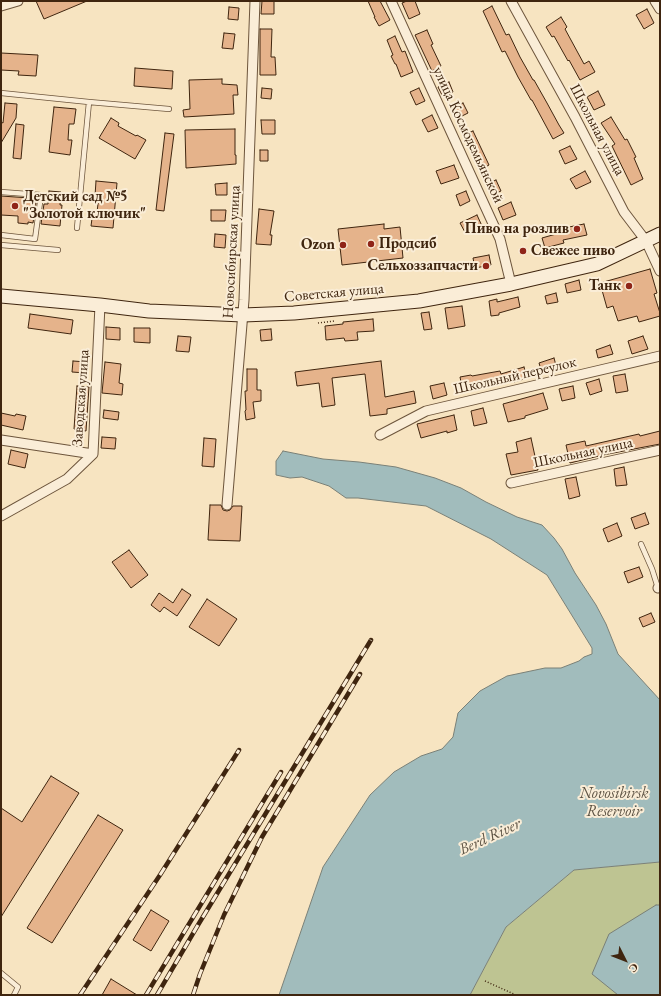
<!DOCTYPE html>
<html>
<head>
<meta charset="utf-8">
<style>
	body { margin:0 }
	#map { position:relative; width:661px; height:996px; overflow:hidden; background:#f7e4c1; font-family:"EB Garamond",serif }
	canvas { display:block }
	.frame { position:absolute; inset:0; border:2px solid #3f250f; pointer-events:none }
	.north { position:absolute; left:605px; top:940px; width:40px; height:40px; -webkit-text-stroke:3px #faedd7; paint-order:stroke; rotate:132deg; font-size:11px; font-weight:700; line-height:16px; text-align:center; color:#3f250f }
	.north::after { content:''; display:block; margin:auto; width:14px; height:18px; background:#3f250f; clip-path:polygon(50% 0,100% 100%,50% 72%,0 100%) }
</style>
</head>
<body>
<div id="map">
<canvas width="661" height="996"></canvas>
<div class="frame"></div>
<div class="north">С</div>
</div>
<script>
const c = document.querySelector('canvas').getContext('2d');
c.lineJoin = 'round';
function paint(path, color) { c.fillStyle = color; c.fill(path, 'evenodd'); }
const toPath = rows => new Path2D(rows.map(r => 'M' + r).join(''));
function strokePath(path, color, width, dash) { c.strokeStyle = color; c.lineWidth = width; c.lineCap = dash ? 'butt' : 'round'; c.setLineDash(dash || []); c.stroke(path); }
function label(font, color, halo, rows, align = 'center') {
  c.font = font + ' "EB Garamond",serif'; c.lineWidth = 4; c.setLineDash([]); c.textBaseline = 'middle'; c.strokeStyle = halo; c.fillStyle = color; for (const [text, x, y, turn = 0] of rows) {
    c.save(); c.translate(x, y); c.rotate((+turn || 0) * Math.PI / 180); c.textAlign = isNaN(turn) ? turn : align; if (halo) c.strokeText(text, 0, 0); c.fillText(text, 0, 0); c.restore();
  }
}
const green = toPath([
	[660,862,660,995,470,995,506,927,574,870]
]);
const water = toPath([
	[283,451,323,459,359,462,396,467,435,478,461,488,486,502,517,517,542,525,554,538,562,549,575,573,596,605,606,624,618,654,660,700,660,862,574,870,506,927,470,995,279,995,323,867,370,795,394,772,421,756,442,749,453,737,458,713,480,691,507,676,545,668,561,668,579,661,584,657,592,654,592,648,547,575,491,539,426,506,358,498,346,498,329,486,302,477,290,478,276,475,276,461,283,451],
	[656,905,660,905,660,995,618,995,592,974,609,934,656,905]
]);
const building = toPath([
	[36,1,87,1,44,19,36,1],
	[262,1,274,1,274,14,261,14,262,1],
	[368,1,380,1,390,20,379,26,374,17,375,17,368,1],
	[407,1,415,1,420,14,409,19,402,3,407,1],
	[492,6,506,35,509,34,520,57,533,80,534,80,547,103,559,125,564,133,553,139,532,100,531,100,518,77,505,51,502,52,483,11,492,6],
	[229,7,239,8,238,20,228,19,229,7],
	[647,9,654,23,644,29,636,15,647,9],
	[561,17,567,27,565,29,584,64,589,61,595,72,580,80,569,60,568,61,554,36,552,37,546,27,561,17],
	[260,29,272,29,271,57,275,57,276,75,260,75,260,29],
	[427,30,433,44,431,45,441,66,432,71,415,35,427,30],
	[224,33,235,34,233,49,222,48,224,33],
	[395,36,402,52,405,51,413,72,401,77,396,64,395,64,391,56,393,55,387,40,395,36],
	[1,53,38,55,36,76,18,75,19,71,1,70,1,53],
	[135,68,173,71,172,89,134,86,135,68],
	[222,79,222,84,237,85,238,95,233,95,234,114,184,117,183,110,190,109,189,80,222,79],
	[449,82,453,92,443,97,438,87,449,82],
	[262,88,272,89,271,99,261,98,262,88],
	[419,88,425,101,416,105,410,92,419,88],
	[598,91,605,105,594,110,587,97,598,91],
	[5,103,17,104,16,118,1,143,1,122,3,123,5,103],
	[463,103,468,113,456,119,451,109,463,103],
	[54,107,76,109,74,124,69,124,68,140,72,140,70,155,49,152,54,107],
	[432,115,438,128,428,132,422,120,432,115],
	[611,117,625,140,627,139,636,157,634,158,643,179,631,185,612,146,615,144,601,123,611,117],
	[111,118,119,123,118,126,136,136,137,135,146,140,135,159,99,138,111,118],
	[261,120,275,120,275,134,262,134,261,120],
	[16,124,24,125,21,159,13,158,16,124],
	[235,129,235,155,236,155,236,164,186,168,185,130,235,129],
	[473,131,489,165,480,170,464,135,473,131],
	[165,133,174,134,164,211,156,210,165,133],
	[570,146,577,159,565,164,559,151,570,146],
	[260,150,268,150,268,161,260,161,260,150],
	[454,165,459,178,441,184,436,171,454,165],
	[585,171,591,182,576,189,570,179,585,171],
	[496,180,501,191,492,195,487,184,496,180],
	[96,181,117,183,113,228,91,226,93,211,97,212,99,196,95,196,96,181],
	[227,183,227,195,216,195,215,184,227,183],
	[49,191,61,192,60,205,62,205,60,226,41,224,44,204,48,204,49,191],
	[466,191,470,201,460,206,456,195,466,191],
	[1,196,30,198,30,202,36,203,33,223,28,222,28,224,18,223,18,216,1,215,1,196],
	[511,202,516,215,503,220,498,208,511,202],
	[259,209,274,211,270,235,272,235,271,245,256,244,259,209],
	[211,210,226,210,225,221,211,221,211,210],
	[477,215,482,226,466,234,460,223,477,215],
	[384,224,384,229,400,227,403,258,342,265,338,229,384,224],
	[584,224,587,235,563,240,564,243,545,248,542,238,570,230,569,227,584,224],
	[215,234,226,235,225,248,214,247,215,234],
	[489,255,491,265,475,268,473,258,489,255],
	[650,269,657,293,654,294,660,313,660,316,639,322,637,316,618,321,613,306,607,308,600,283,650,269],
	[579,280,581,290,567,293,565,284,579,280],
	[556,293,558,302,547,304,545,296,556,293],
	[518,297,520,307,499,313,499,315,491,316,489,301,497,299,497,302,518,297],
	[462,306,465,326,448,329,445,308,462,306],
	[429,312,432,329,424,330,421,313,429,312],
	[30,314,73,320,71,334,28,328,30,314],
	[373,319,374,331,357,332,358,340,345,341,344,338,326,340,325,326,343,324,343,322,373,319],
	[106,327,120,328,120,340,106,339,106,327],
	[134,328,150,328,150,343,134,342,134,328],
	[271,329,272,340,261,341,260,330,271,329],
	[178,336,191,337,189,352,176,351,178,336],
	[643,336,648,349,632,354,628,341,643,336],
	[610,345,613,354,598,358,596,350,610,345],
	[554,358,557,369,542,373,539,363,554,358],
	[73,361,87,362,86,373,72,372,73,361],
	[381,361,385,397,414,391,416,403,387,409,387,414,370,416,365,374,332,378,335,405,322,407,319,383,297,386,295,372,381,361],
	[105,362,121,364,119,383,123,384,122,395,102,393,105,362],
	[524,367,527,378,514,382,514,381,486,387,486,386,463,392,460,377,471,375,472,376,500,371,501,374,524,367],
	[247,369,257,369,257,390,261,390,261,401,253,402,255,418,246,420,245,411,246,410,245,391,247,391,247,369],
	[625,374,628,391,616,393,613,376,625,374],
	[599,379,602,391,590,395,586,383,599,379],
	[444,383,447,395,433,399,430,386,444,383],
	[77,386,89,387,86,431,74,429,77,386],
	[573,386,575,398,562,401,559,389,573,386],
	[543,393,548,409,525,416,525,418,508,422,503,404,543,393],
	[483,408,487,423,474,426,471,411,483,408],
	[104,410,119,412,118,420,103,418,104,410],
	[1,413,15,416,16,414,26,416,23,430,1,425,1,413],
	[454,415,457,430,447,433,447,431,421,438,417,424,454,415],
	[660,431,660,444,603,455,570,463,566,445,585,441,586,446,639,434,640,436,660,431],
	[102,437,116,438,115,449,101,448,102,437],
	[204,438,216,439,214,467,202,466,204,438],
	[531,438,538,470,511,475,506,454,518,452,516,442,531,438],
	[11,450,28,454,25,468,8,464,11,450],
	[624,467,627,485,616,486,614,469,624,467],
	[576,477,580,496,569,499,565,479,576,477],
	[210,505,221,505,223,510,227,511,230,510,233,506,242,506,240,541,208,540,210,505],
	[645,513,649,524,635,529,631,518,645,513],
	[617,523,622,536,608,542,603,529,617,523],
	[129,550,148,575,131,588,112,562,129,550],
	[639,567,643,577,628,583,624,572,639,567],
	[182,589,191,595,177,616,164,607,160,612,151,605,159,593,173,603,182,589],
	[207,599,237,619,219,646,189,627,207,599],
	[651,613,655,622,643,627,639,618,651,613],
	[51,776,79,793,1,917,1,808,22,822,51,776],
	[98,815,123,830,52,943,27,928,98,815],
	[151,910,169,921,151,951,133,940,151,910],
	[111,979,137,995,102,995,111,979]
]);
const path = toPath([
	[318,323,334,321],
	[485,981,516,995]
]);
const service = toPath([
	[1,93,89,102,169,109],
	[1,192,41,195,35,239,1,235],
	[77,228,89,102],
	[1,245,58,250],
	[641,544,652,569,658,588],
	[1,973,18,987,14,995]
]);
const minor = toPath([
	[391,1,500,239,511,284],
	[511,1,575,117,624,212,646,241,660,271],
	[655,1,660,9],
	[1,6,18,1],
	[380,435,426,411,660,356],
	[1,440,93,454],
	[511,483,660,450],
	[227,505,244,300,255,1],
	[1,516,67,479,93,454,100,305],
	[658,588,660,587]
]);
const secondary = toPath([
	[1,296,100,305,149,311,243,315,294,313,419,301,511,284,597,264,660,234]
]);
const rail = toPath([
	[80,995,160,875,239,750],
	[146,995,281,772],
	[157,995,198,925,371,640],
	[193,995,200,974,224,915,262,837,360,674]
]);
const markers = [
	[15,206,4,"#8f2418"],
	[577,229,4,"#8f2418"],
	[371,244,4,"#8f2418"],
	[343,245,4,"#8f2418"],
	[523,251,4,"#8f2418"],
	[486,266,4,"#8f2418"],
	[629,286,4,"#8f2418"]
];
const streetNames = [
	["Школьная улица",597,130,62],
	["улица Космодемьянской",468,135,65],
	["Новосибирская улица",232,252,-87],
	["Советская улица",334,293,-5],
	["Школьный переулок",515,376,-13],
	["Заводская улица",81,398,-86],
	["Школьная улица",583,453,-12]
];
const poiNames = [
	["Детский сад №5",23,197,"left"],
	["\"Золотой ключик\"",23,214,"left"],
	["Пиво на розлив",569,229],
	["Продсиб",379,244,"left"],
	["Ozon",335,245],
	["Свежее пиво",531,251,"left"],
	["Сельхоззапчасти",478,266],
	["Танк",621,286]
];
const waterNames = [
	["Novosibirsk",614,794],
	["Reservoir",614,812],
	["Berd River",490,837,-25]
];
paint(green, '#bec492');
paint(water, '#a1bcbc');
strokePath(water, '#7a8077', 1);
paint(building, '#e5b38b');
strokePath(building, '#3f250f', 1);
strokePath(service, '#6d553c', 6);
strokePath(minor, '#6d553c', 11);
strokePath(secondary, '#3f250f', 15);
strokePath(path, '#3f250f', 1.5, [1, 2]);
strokePath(service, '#faedd7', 4.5);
strokePath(minor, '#faedd7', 9);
strokePath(secondary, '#faedd7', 13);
strokePath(rail, '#3f250f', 4.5);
strokePath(rail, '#faedd7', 3, [9]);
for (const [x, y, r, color] of markers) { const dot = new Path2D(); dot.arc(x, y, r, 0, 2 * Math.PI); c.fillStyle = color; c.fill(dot); strokePath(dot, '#faedd7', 1.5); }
label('15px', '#3f250f', '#faedd7', streetNames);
label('bold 15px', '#3f250f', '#faedd7', poiNames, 'right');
label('italic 16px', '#5c5243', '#faedd7', waterNames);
</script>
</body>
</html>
